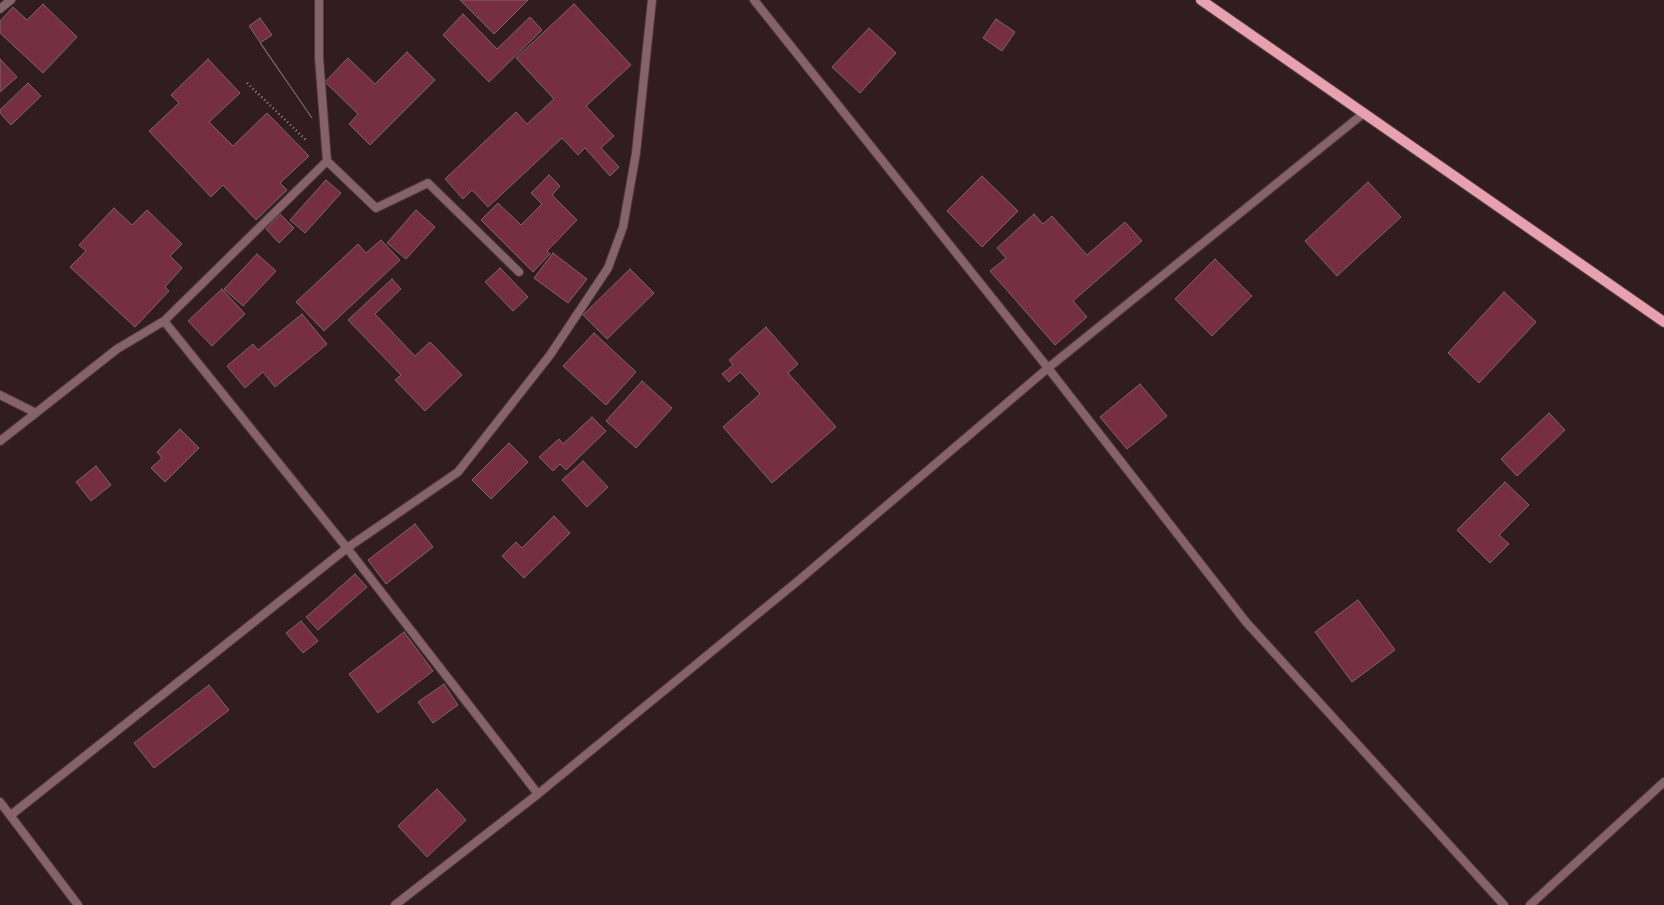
<!DOCTYPE html>
<html>
<head>
<meta charset="utf-8">
<style>
	body { margin:0 }
	canvas { display:block; background:#311c20 }
</style>
</head>
<body>
<canvas width="1664" height="905"></canvas>
<script>
const c = document.querySelector('canvas').getContext('2d');
c.lineJoin = 'round';
function paint(path, color) { c.fillStyle = color; c.fill(path, 'evenodd'); }
const toPath = rows => new Path2D(rows.map(r => 'M' + r).join(''));
function strokePath(path, color, width, dash) { c.strokeStyle = color; c.lineWidth = width; c.lineCap = dash ? 'butt' : 'round'; c.setLineDash(dash || []); c.stroke(path); }
const building = toPath([
	[460,0,528,0,494,34,460,0],
	[43,4,77,37,43,73,0,33,0,21,13,7,27,20,43,4],
	[574,4,631,65,586,106,614,136,601,148,619,167,610,176,585,148,578,155,562,138,488,207,472,190,463,199,445,179,516,112,527,124,554,99,516,58,574,4],
	[463,14,497,49,530,17,542,30,489,82,443,35,463,14],
	[260,18,272,35,260,43,312,118,249,26,260,18],
	[996,19,1015,32,1002,51,983,38,996,19],
	[869,28,896,53,860,93,832,67,869,28],
	[407,52,435,80,370,145,349,124,358,114,325,82,348,58,375,84,407,52],
	[0,59,17,77,0,92,0,59],
	[208,59,240,93,209,122,233,146,267,113,309,156,280,183,287,190,256,220,223,185,211,197,149,131,179,103,171,95,208,59],
	[28,83,41,96,11,125,0,113,0,110,28,83],
	[549,175,560,186,552,195,577,220,547,251,550,254,533,272,481,220,498,203,521,225,542,204,531,193,549,175],
	[982,176,1018,211,982,247,947,211,982,176],
	[326,180,341,193,305,233,290,220,326,180],
	[1368,182,1401,217,1337,276,1305,241,1368,182],
	[114,208,132,225,147,210,182,244,170,256,182,268,165,287,169,291,135,327,70,267,86,251,79,245,114,208],
	[416,210,435,227,406,259,387,243,416,210],
	[280,214,294,228,279,243,266,229,280,214],
	[1034,214,1043,224,1052,216,1087,255,1125,222,1142,241,1073,301,1087,317,1055,345,990,271,1006,258,997,248,1034,214],
	[381,240,400,260,324,331,296,302,358,244,366,253,381,240],
	[553,253,587,279,568,303,534,278,553,253],
	[257,254,276,271,243,306,224,289,257,254],
	[1215,259,1252,296,1212,336,1175,299,1215,259],
	[500,268,528,297,513,311,485,282,500,268],
	[630,269,654,293,607,339,583,315,630,269],
	[392,279,401,289,375,314,415,356,430,342,462,375,425,411,395,380,401,375,348,320,392,279],
	[222,289,245,314,212,346,188,321,222,289],
	[1504,292,1536,322,1479,383,1448,353,1504,292],
	[302,314,327,344,275,387,263,372,245,388,227,366,253,344,258,350,302,314],
	[766,327,798,364,788,373,836,427,772,483,723,427,760,394,740,372,729,382,722,374,733,365,729,360,766,327],
	[594,333,636,372,606,405,563,366,594,333],
	[642,381,672,408,636,448,606,421,642,381],
	[1140,384,1167,416,1127,449,1100,417,1140,384],
	[1549,413,1565,430,1517,476,1501,459,1549,413],
	[592,417,606,431,566,470,560,464,553,471,539,457,559,439,563,444,592,417],
	[180,429,199,448,165,482,151,468,162,458,157,452,180,429],
	[509,443,528,462,491,499,472,480,509,443],
	[583,461,608,487,587,507,562,480,583,461],
	[96,466,111,485,91,501,76,482,96,466],
	[1505,482,1529,505,1499,535,1509,544,1490,563,1457,530,1505,482],
	[554,516,570,533,524,578,502,556,516,542,522,548,554,516],
	[415,524,433,547,386,584,368,560,415,524],
	[355,574,367,587,318,630,306,617,355,574],
	[1358,600,1395,650,1352,682,1315,632,1358,600],
	[301,621,318,641,303,653,286,633,301,621],
	[404,632,433,671,378,713,349,674,404,632],
	[444,684,458,705,433,723,418,702,444,684],
	[209,685,229,710,154,768,134,743,209,685],
	[437,789,466,820,427,857,398,826,437,789]
]);
const path = toPath([
	[247,83,307,141]
]);
const street = toPath([
	[754,0,1048,368,1246,622,1504,905],
	[0,9,11,0],
	[327,161,376,208,428,183,519,272],
	[164,321,347,548,538,794],
	[0,395,36,413],
	[0,441,117,349,164,321,327,161,319,58,319,0],
	[0,802,78,905],
	[11,815,347,548,458,472,550,355,608,268,623,227,636,153,652,0],
	[395,905,538,794,799,580,1048,368,1364,113],
	[1530,905,1664,782]
]);
const primary = toPath([
	[1201,0,1664,322]
]);
paint(building, '#762f40');
strokePath(building, '#7d6468', 1);
strokePath(street, '#4c383c', 10);
strokePath(primary, '#4c383c', 12);
strokePath(path, '#9c8a8d', 2.5, [1, 3]);
strokePath(street, '#856368', 8);
strokePath(primary, '#e8a1ae', 10);
</script>
</body>
</html>
